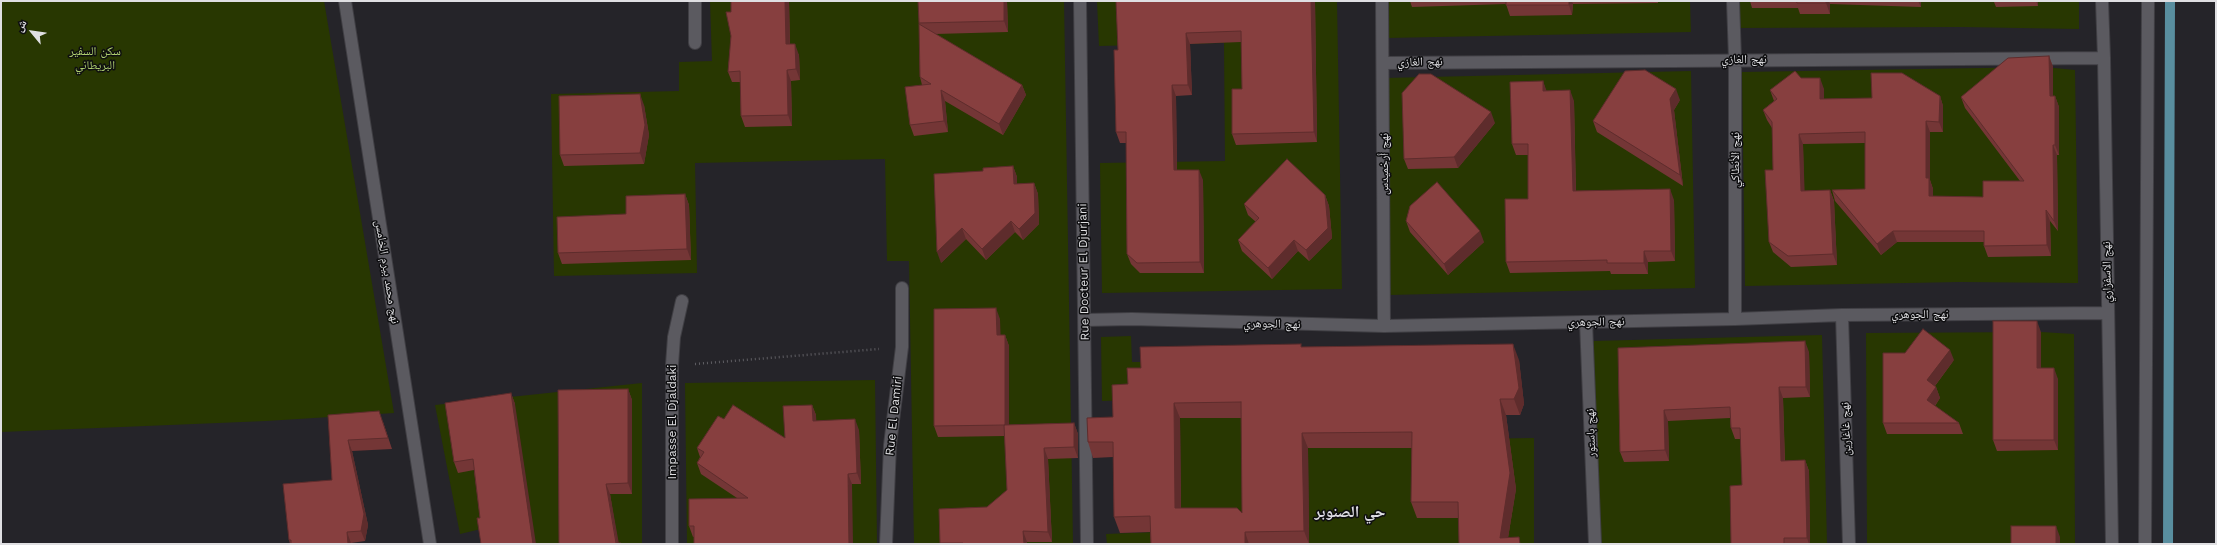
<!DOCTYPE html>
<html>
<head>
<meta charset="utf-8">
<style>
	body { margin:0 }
	#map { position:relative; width:2217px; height:545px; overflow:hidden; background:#252429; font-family:"Work Sans","Noto Naskh Arabic",sans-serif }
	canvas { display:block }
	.frame { position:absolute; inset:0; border:2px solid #dfdfe2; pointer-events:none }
	.north { position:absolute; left:12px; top:12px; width:40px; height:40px; -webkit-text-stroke:3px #0e0e10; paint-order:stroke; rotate:299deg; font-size:11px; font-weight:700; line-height:16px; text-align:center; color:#dfdfe2 }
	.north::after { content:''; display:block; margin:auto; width:14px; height:18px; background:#dfdfe2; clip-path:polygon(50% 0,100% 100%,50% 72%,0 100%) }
</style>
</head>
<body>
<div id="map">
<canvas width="2217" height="545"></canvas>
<div class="frame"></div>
<div class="north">ش</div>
</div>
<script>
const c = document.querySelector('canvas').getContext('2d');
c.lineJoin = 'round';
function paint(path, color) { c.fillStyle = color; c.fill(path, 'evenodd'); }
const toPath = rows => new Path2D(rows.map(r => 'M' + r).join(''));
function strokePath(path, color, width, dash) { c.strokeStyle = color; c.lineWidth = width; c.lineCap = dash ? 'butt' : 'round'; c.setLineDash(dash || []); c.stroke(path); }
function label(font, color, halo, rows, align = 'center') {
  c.font = font + ' "Work Sans","Noto Naskh Arabic",sans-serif'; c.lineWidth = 3; c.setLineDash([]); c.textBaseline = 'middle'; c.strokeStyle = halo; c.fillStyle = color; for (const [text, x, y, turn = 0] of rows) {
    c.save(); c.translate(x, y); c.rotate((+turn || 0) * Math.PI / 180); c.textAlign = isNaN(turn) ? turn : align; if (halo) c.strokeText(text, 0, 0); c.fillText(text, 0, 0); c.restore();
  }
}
const green = toPath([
	[1,1,324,1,394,413,266,421,1,432],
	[710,1,1064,1,1073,544,914,544,909,261,887,261,885,159,695,163,697,273,554,276,551,94,679,91,679,62,712,61],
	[1097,1,1337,1,1342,289,1102,293,1100,163,1225,161,1224,43,1099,46],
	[1385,1,1690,1,1691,32,1386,38],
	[1733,1,2079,1,2079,29,1961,27,1733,28],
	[2044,67,2075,70,2078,283,1960,282,1745,286,1742,72],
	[1691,71,1695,288,1388,295,1384,78],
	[2041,332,2074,334,2075,544,1867,544,1866,333],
	[1822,335,1827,544,1597,544,1593,341],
	[1131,336,1132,362,1146,362,1133,400,1102,401,1101,337],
	[1307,360,1391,440,1534,438,1534,544,1309,544],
	[875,380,877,544,687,544,685,383],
	[642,383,642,544,483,544,481,529,460,534,435,405],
	[1180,418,1247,418,1248,524,1181,524],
	[1156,532,1156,544,1107,544,1106,534]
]);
const stream = toPath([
	[2168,544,2170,1]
]);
const path = toPath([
	[695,364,879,349]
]);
const minor = toPath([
	[345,1,430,544],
	[1080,1,1087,544],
	[1382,1,1384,326],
	[1733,1,1735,59,1735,319],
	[2102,1,2104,58,2112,544],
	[695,43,695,1],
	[1383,63,2104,58],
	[1842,315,1849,544],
	[1085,320,1132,319,1384,326,1735,319,1842,315,2107,313],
	[1586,322,1595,544],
	[672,544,672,365,674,337,682,301],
	[886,544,890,445,902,347,902,288],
	[2145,544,2148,1]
]);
const wall = toPath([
	[731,1,789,1,790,44,799,55,800,80,791,81,792,126,745,127,741,116,740,82,732,82,728,72,731,36],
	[1007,1,1008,32,935,34,1022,85,1026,95,1003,135,945,101,948,132,914,136,910,125,922,85,920,77,919,23],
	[1116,1,1315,1,1317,142,1236,145,1232,134,1242,89,1241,42,1190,44,1192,95,1176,96,1177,170,1203,180,1204,273,1140,273,1131,264,1127,254,1126,143,1120,143,1116,132,1118,50],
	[1410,1,1658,1,1658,3,1573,4,1572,15,1510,16,1506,4,1412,7],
	[1750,1,1921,1,1921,7,1830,4,1830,14,1800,14,1798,8,1752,8],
	[1981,1,2038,1,2038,6,1996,7,1994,2,1981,2],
	[2049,56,2053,67,2053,96,2055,96,2059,107,2059,155,2057,155,2058,231,2050,221,2051,256,1988,257,1984,246,1984,242,1897,242,1881,255,1835,201,1832,190,1865,189,1865,143,1803,144,1804,191,1830,190,1834,201,1837,265,1791,267,1773,252,1769,242,1773,170,1772,128,1767,120,1763,110,1774,101,1770,90,1801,78,1824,89,1824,99,1872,98,1940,96,1943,106,1943,132,1930,132,1930,180,1933,189,1933,196,1983,197,2020,181,1965,108,1961,97],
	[1543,81,1546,91,1574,101,1576,191,1674,200,1675,261,1648,262,1648,274,1611,274,1610,271,1510,273,1506,262,1528,199,1528,155,1516,155,1512,144],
	[1680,100,1674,110,1683,186,1597,132,1593,121],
	[644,105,649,135,644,164,564,166,560,155],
	[1495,123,1458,168,1408,169,1404,159],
	[1013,166,1017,177,1017,184,1034,183,1038,194,1039,224,1023,240,1015,232,986,260,966,239,941,263,983,171],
	[685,194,689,205,691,260,562,264,558,253,626,214],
	[1325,195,1329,206,1332,238,1309,261,1298,251,1272,279,1242,251,1238,240,1256,222,1248,215,1244,204],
	[1406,221,1484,242,1448,275,1410,232],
	[1000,319,1000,335,1005,335,1009,346,1009,425,1074,423,1078,434,1078,458,1048,459,1052,542,1027,542,1027,544,940,544,939,509,987,507,1007,490,1005,436,938,437,934,426],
	[2041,332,2041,368,2058,379,2058,450,1997,451,1993,440],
	[1302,347,1519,360,1524,404,1520,415,1506,415,1516,489,1508,538,1521,544,1458,518,1417,518,1411,502,1412,448,1308,448,1309,544,1151,544,1150,532,1120,533,1114,517,1113,457,1093,458,1088,442,1113,417,1128,384,1141,368],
	[1180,418,1242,418,1242,513,1181,508],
	[1618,348,1809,352,1810,397,1783,398,1785,461,1805,460,1809,471,1810,544,1731,544,1742,485,1741,439,1735,439,1731,428,1730,418,1668,421,1669,461,1624,462,1620,452],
	[1954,360,1935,386,1936,387,1940,398,1935,406,1959,423,1963,434,1887,434,1883,423],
	[628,389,632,400,632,494,610,494,618,543,559,544],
	[511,393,515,404,480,518,474,470,458,473,454,462],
	[812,405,816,415,816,421,859,430,861,484,852,484,693,537,689,526,737,498,701,474,697,463,700,457,697,448,724,419,785,438],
	[328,415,383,422,392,449,352,451,368,525,365,541,351,543,351,544,290,544,289,540,332,480]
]);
const shadedWall = toPath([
	[785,1,789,1,790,55,786,44],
	[1004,1,1007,1,1008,32,1004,21],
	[1311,1,1315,1,1317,142,1314,132],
	[1569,1,1572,1,1573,4,1572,15,1569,5],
	[1826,1,1829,1,1830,4,1830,14,1826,3],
	[1918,1,1921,1,1921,7],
	[2036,1,2038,1,2038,6],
	[1186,33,1190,44,1192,95,1188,85],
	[795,44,799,55,800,80,796,69],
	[2049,56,2053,67,2053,107,2050,96],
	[787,70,791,81,792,126,788,115],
	[1820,78,1824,89,1824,109,1820,99],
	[1543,81,1547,92,1543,91],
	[1022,85,1026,95,1003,135,999,124],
	[1172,85,1176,96,1177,181,1174,170],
	[1676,89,1680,100,1674,110,1683,186,1680,175,1670,99],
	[941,90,945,101,948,132,944,121],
	[1570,90,1574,101,1576,202,1573,191],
	[640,94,644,105,649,135,644,164,640,153],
	[1940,96,1943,106,1943,132,1939,122],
	[2055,96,2059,107,2059,155,2055,145],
	[1491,112,1495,123,1458,168,1454,157],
	[1926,121,1930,132,1930,180,1933,189,1933,207,1929,196,1926,178],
	[1799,134,1803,144,1805,202,1801,191],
	[2053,145,2057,155,2058,231,2054,221],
	[1013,166,1017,177,1017,195,1014,184],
	[1199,170,1203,180,1204,273,1200,262],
	[1034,183,1038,194,1039,224,1023,240,1019,229],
	[1670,189,1674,200,1675,261,1671,251],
	[1830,190,1834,201,1837,265,1833,254],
	[685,194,689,205,691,260,687,249],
	[1325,195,1329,206,1332,238,1309,261,1306,250],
	[2046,210,2050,221,2051,256,2047,245],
	[1011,221,1015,232,986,260,982,249],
	[962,228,966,239,941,263,937,252],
	[1480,231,1484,242,1448,275,1444,264],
	[1893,231,1897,242,1881,255,1877,244],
	[1294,240,1298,251,1272,279,1268,268],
	[1644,251,1648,262,1648,274,1644,263],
	[996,308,1000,319,1001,346,997,335],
	[2037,321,2041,332,2041,379,2037,368],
	[1005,335,1009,346,1009,435,1005,425],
	[1805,341,1809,352,1810,397,1806,387],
	[1513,344,1519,360,1524,404,1520,415,1514,399],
	[1950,350,1954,360,1931,391,1927,380],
	[2054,368,2058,379,2058,450,2054,440],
	[1779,387,1783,398,1785,472,1781,461],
	[1936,387,1940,398,1931,411,1927,400],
	[628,389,632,400,632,494,628,483],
	[511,393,515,404,536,544,533,544],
	[1500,399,1506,415,1516,489,1507,544,1500,538],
	[1174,403,1180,418,1181,524,1175,508],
	[812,405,816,415,817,432,813,421],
	[1664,410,1668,421,1669,461,1665,450],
	[855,419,859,430,861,484,857,473],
	[1074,423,1078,434,1078,458,1074,447],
	[1302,433,1308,448,1309,544,1304,531],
	[348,440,352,451,368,525,365,541,361,531],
	[1044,448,1048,459,1052,542,1048,532],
	[1805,460,1809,471,1810,544,1809,544,1807,538],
	[848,474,852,484,853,544,849,544],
	[606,484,610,494,619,544,617,544],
	[2056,526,2060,537,2060,544,2056,544],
	[1023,531,1027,542,1027,544,1024,544],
	[347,532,351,543,351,544,348,544],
	[1245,532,1249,544,1245,544]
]);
const building = toPath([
	[731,1,785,1,786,44,795,44,796,69,787,70,788,115,741,116,740,71,728,72,731,36,726,12,731,12,731,1],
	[918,1,1004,1,1004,21,919,23,918,1],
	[1116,1,1311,1,1314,132,1232,134,1232,89,1242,89,1241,31,1186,33,1188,85,1172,85,1174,170,1199,170,1200,262,1137,263,1127,254,1126,132,1116,132,1114,50,1118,50,1116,1],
	[1506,1,1569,1,1569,5,1506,5,1506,1],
	[1796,1,1826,1,1826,3,1797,3,1796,1],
	[919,24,1022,85,999,124,941,90,944,121,910,125,905,87,931,84,920,77,919,24],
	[2049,56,2050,96,2055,96,2055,145,2053,145,2054,221,2046,210,2047,245,1984,246,1984,231,1893,231,1877,244,1832,190,1865,189,1865,132,1799,134,1801,191,1830,190,1833,254,1788,256,1769,242,1765,170,1773,170,1772,122,1763,110,1777,99,1770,90,1795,71,1801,78,1820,78,1820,99,1872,98,1871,73,1902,73,1940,96,1939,122,1926,121,1926,178,1929,178,1929,196,1983,197,1983,181,2024,181,1961,97,2008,58,2049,56],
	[1645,70,1676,89,1670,99,1680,175,1593,121,1625,71,1645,70],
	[1419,74,1431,74,1491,112,1454,157,1404,159,1402,93,1419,74],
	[1543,81,1543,91,1570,90,1573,191,1670,189,1671,251,1644,251,1644,263,1607,263,1607,260,1506,262,1505,199,1528,199,1528,144,1512,144,1510,82,1543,81],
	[640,94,645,125,640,153,560,155,559,96,640,94],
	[1287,159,1325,195,1328,228,1306,250,1294,240,1268,268,1238,240,1259,218,1244,204,1287,159],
	[1013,166,1014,184,1034,183,1035,213,1019,229,1011,221,982,249,962,228,937,252,934,174,983,171,983,168,1013,166],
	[1437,182,1480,231,1444,264,1406,221,1410,206,1437,182],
	[685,194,687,249,558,253,557,217,626,214,626,196,685,194],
	[996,308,997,335,1005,335,1005,425,934,426,934,309,996,308],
	[1993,321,2037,321,2037,368,2054,368,2054,440,1993,440,1993,321],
	[1923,329,1950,350,1927,380,1936,387,1927,400,1959,423,1883,423,1883,353,1905,353,1923,329],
	[1805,341,1806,387,1779,387,1781,461,1805,460,1807,538,1784,538,1784,544,1731,544,1730,486,1742,485,1740,428,1731,428,1730,407,1664,410,1665,450,1620,452,1618,348,1805,341],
	[1301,344,1301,347,1513,344,1519,388,1514,399,1500,399,1510,473,1500,538,1519,537,1520,544,1459,544,1458,502,1411,502,1412,432,1302,433,1304,531,1245,532,1245,544,1151,544,1150,516,1114,517,1113,442,1088,442,1087,418,1113,417,1112,385,1128,384,1127,368,1141,368,1140,347,1301,344],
	[1241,402,1242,513,1237,508,1175,508,1174,403,1241,402],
	[628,389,628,483,606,484,616,543,621,543,621,544,559,544,558,390,628,389],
	[511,393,533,544,481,544,477,518,480,518,473,459,454,462,445,403,511,393],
	[733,405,785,438,783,406,812,405,813,421,855,419,857,473,848,474,849,544,694,544,694,526,689,526,689,499,748,498,697,463,704,452,697,448,718,416,724,419,733,405],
	[379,411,388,438,348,440,364,514,361,531,347,532,348,544,291,544,291,540,289,540,283,484,332,480,328,415,379,411],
	[1074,423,1074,447,1044,448,1048,532,1023,531,1024,544,963,544,963,543,940,543,939,509,987,507,1007,490,1004,425,1074,423],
	[2011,526,2056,526,2056,544,2011,544,2011,526]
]);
const parkNames = [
	["سكن السفير",95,51],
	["البريطاني",95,65]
];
const streetNames = [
	["نهج الغازي",1744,59],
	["نهج الغازي",1420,62,-1],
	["نهج الأنطاكي",1735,160,-90],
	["نهج أرخميدس",1384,164,-90],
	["نهج محمد بيرم الخامس",387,272,81],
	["Rue Docteur El Djurjani",1084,272,-91],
	["نهج الاسفزاري",2107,272,-91],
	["نهج الجوهري",1920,314],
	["نهج الجوهري",1596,322,-1],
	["نهج الجوهري",1272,324,1],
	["Rue El Damiri",894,416,-84],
	["Impasse El Djaldaki",672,422,-90],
	["نهج غاغارين",1846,429,-92],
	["نهج باستور",1591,433,-92]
];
const districtNames = [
	["حي الصنوبر",1350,512]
];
paint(green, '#283701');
strokePath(stream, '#598e9f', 10);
strokePath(minor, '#403f44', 14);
strokePath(path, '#5f5e63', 2.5, [1, 3]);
strokePath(minor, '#5b5a60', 12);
paint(wall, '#743636');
paint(shadedWall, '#5e2c2c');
paint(building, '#873f3f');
strokePath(building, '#5e2c2c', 1);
label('12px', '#b0d170', '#0e0e10', parkNames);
label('12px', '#dfdfe2', '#0e0e10', streetNames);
label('bold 16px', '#dedde3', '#0e0e10', districtNames);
</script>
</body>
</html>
